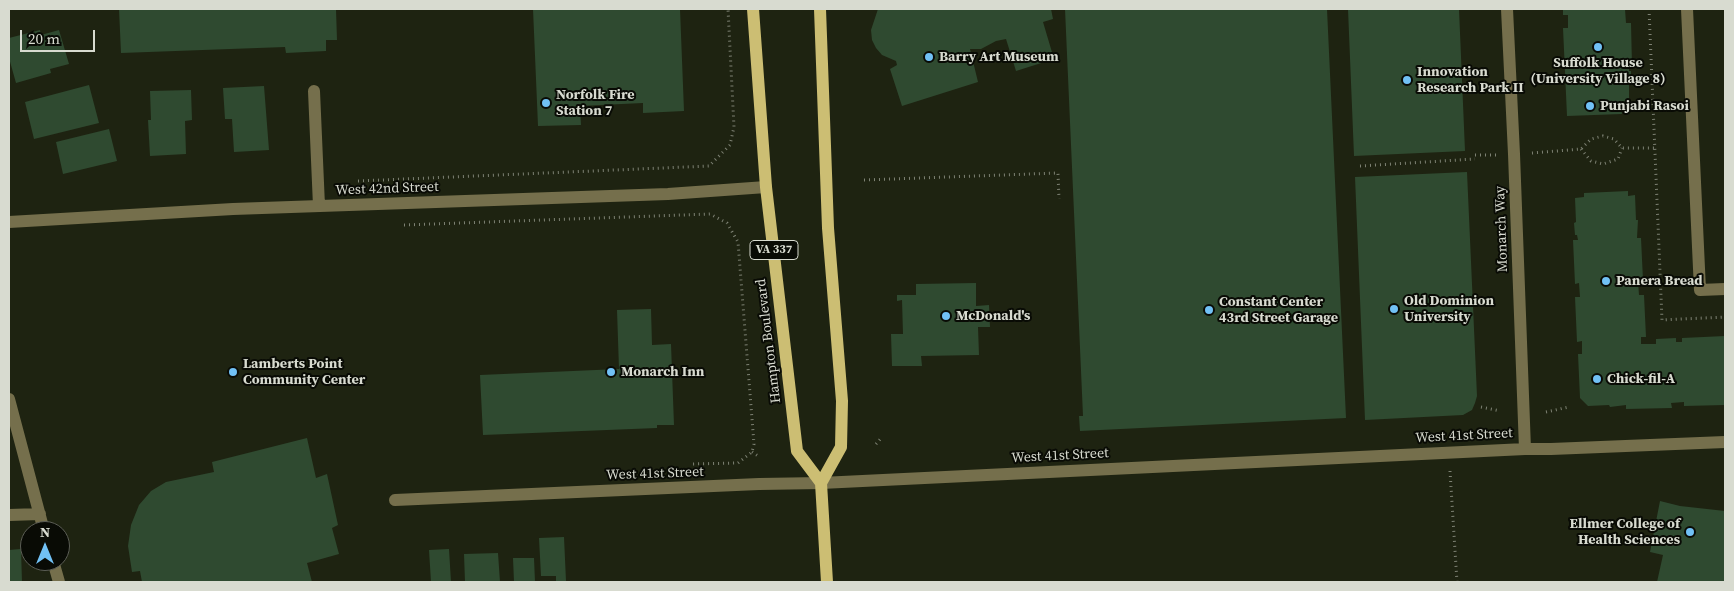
<!DOCTYPE html>
<html>
<head>
<meta charset="utf-8">
<style>
	body { margin:0 }
	#map { position:relative; width:1734px; height:591px; overflow:hidden; background:#1e2311; font-family:"Source Serif 4",serif }
	canvas { display:block }
	.frame { position:absolute; inset:0; border:10px solid #d8dbd0; pointer-events:none }
	.north { position:absolute; left:20px; top:521px; width:50px; height:50px; box-sizing:border-box; background:#090b05; border:1px solid #5c5e56; border-radius:50%; rotate:0deg; font-size:14px; font-weight:700; line-height:20px; text-align:center; color:#d8dbd0 }
	.north::after { content:''; display:block; margin:auto; width:18px; height:22px; background:#71c1f5; clip-path:polygon(50% 0,100% 100%,50% 72%,0 100%) }
	.scale { position:absolute; left:20px; top:30px; width:75px; height:22px; box-sizing:border-box; border:2px solid #d8dbd0; border-top:0; padding-left:6px; font-size:15px; line-height:18px; white-space:nowrap; color:#d8dbd0; -webkit-text-stroke:4px #090b05; paint-order:stroke }
</style>
</head>
<body>
<div id="map">
<canvas width="1734" height="591"></canvas>
<div class="frame"></div>
<div class="north">N</div>
<div class="scale">20 m</div>
</div>
<script>
const c = document.querySelector('canvas').getContext('2d');
c.lineJoin = 'round';
function paint(path, color) { c.fillStyle = color; c.fill(path, 'evenodd'); }
const toPath = rows => new Path2D(rows.map(r => 'M' + r).join(''));
function strokePath(path, color, width, dash) { c.strokeStyle = color; c.lineWidth = width; c.lineCap = dash ? 'butt' : 'round'; c.setLineDash(dash || []); c.stroke(path); }
function label(font, color, halo, rows, align = 'center') {
  c.font = font + ' "Source Serif 4",serif'; c.lineWidth = 4; c.setLineDash([]); c.textBaseline = 'middle'; c.strokeStyle = halo; c.fillStyle = color; for (const [text, x, y, turn = 0] of rows) {
    c.save(); c.translate(x, y); c.rotate((+turn || 0) * Math.PI / 180); c.textAlign = isNaN(turn) ? turn : align; if (halo) c.strokeText(text, 0, 0); c.fillText(text, 0, 0); c.restore();
  }
}
const building = toPath([
	[119,9,336,9,337,40,326,40,326,51,286,53,285,47,121,53],
	[533,9,680,9,684,111,643,113,643,103,580,106,581,125,538,126],
	[878,9,1051,9,1053,19,1043,22,1054,59,1016,71,1006,39,996,41,981,49,970,49,978,82,902,106,890,69,897,65,896,61,882,55,876,48,872,40,871,30],
	[1065,9,1327,9,1346,418,1080,431,1079,416,1083,416],
	[1348,9,1459,9,1465,151,1354,156],
	[1563,9,1625,9,1626,23,1631,23,1632,66,1629,66,1629,71,1631,71,1631,83,1629,83,1629,108,1621,108,1622,114,1567,116,1563,28,1568,28,1568,15,1563,15],
	[40,30,41,35,59,30,69,64,50,69,51,73,16,83,9,58,9,38],
	[89,85,99,123,34,139,25,102],
	[264,86,269,150,234,152,232,119,225,119,223,88],
	[191,90,192,120,185,121,186,154,150,156,148,120,151,120,150,91],
	[109,129,117,161,63,174,56,142],
	[1467,172,1477,396,1475,403,1472,410,1463,415,1365,420,1355,177],
	[1628,191,1628,196,1635,195,1636,220,1638,220,1637,238,1641,238,1643,280,1638,281,1639,295,1644,295,1646,337,1641,337,1641,344,1656,344,1656,339,1676,338,1676,342,1682,342,1682,338,1725,336,1725,405,1684,406,1684,402,1671,403,1672,408,1626,409,1626,405,1610,407,1609,405,1588,406,1580,398,1578,354,1582,354,1582,341,1577,342,1575,297,1580,297,1579,283,1575,284,1573,240,1578,240,1577,235,1575,235,1574,223,1576,222,1575,198,1584,197,1584,193],
	[976,283,976,306,989,305,990,327,978,327,979,355,921,356,922,366,892,366,891,334,903,334,902,300,897,301,897,295,916,295,916,284],
	[651,309,652,345,671,344,674,425,657,425,657,428,483,435,480,375,619,369,617,310],
	[307,438,316,478,327,474,338,525,332,528,339,554,307,563,312,582,142,582,140,571,132,572,128,546,131,525,139,505,151,491,166,482,214,472,212,462],
	[1660,501,1680,506,1725,511,1725,582,1657,582,1663,555,1650,552],
	[564,537,566,581,556,581,556,576,541,576,539,538],
	[21,549,22,582,9,582,9,550],
	[449,549,451,582,431,582,429,550],
	[498,553,500,582,465,582,464,554],
	[513,558,534,558,535,582,514,582]
]);
const path = toPath([
	[1649,9,1662,320,1725,317],
	[1581,149,1591,161,1603,164,1618,159,1622,148],
	[1532,153,1581,149,1591,139,1603,136,1614,139,1622,148,1655,148],
	[1475,155,1496,155],
	[1360,166,1475,159],
	[864,180,1058,173,1059,199],
	[358,181,709,166,730,145,734,127,728,9],
	[404,225,710,214,727,223,738,242,754,444,752,452,738,463,691,464],
	[1481,407,1500,411],
	[1546,412,1569,407],
	[876,444,882,437],
	[752,452,758,456],
	[1450,471,1457,582]
]);
const minor = toPath([
	[1507,9,1514,154,1525,449],
	[1687,9,1700,290,1725,289],
	[314,91,319,206],
	[9,222,233,209,668,194,766,187],
	[9,399,44,531],
	[395,500,759,484,821,483,1525,449,1551,449,1725,442],
	[9,515,40,514],
	[53,561,59,582]
]);
const major = toPath([
	[753,9,766,187,797,451,821,483],
	[820,9,828,228,842,401,841,447,821,483,827,582]
]);
const markers = [
	[1598,47,5,"#71c1f5"],
	[929,57,5,"#71c1f5"],
	[1407,80,5,"#71c1f5"],
	[546,103,5,"#71c1f5"],
	[1590,106,5,"#71c1f5"],
	[1606,281,5,"#71c1f5"],
	[1394,309,5,"#71c1f5"],
	[1209,310,5,"#71c1f5"],
	[946,316,5,"#71c1f5"],
	[233,372,5,"#71c1f5"],
	[611,372,5,"#71c1f5"],
	[1597,379,5,"#71c1f5"],
	[1690,532,5,"#71c1f5"]
];
const shields = [
	[774,250,48]
];
const shieldNames = [
	["VA 337",774,250]
];
const poiNames = [
	["Barry Art Museum",939,57],
	["Suffolk House",1598,63,"center"],
	["(University Village 8)",1598,79,"center"],
	["Innovation",1417,72],
	["Research Park II",1417,88],
	["Norfolk Fire",556,95],
	["Station 7",556,111],
	["Punjabi Rasoi",1600,106],
	["Panera Bread",1616,281],
	["Old Dominion",1404,301],
	["University",1404,317],
	["Constant Center",1219,302],
	["43rd Street Garage",1219,318],
	["McDonald's",956,316],
	["Lamberts Point",243,364],
	["Community Center",243,380],
	["Monarch Inn",621,372],
	["Chick-fil-A",1607,379],
	["Ellmer College of",1680,524,"right"],
	["Health Sciences",1680,540,"right"]
];
const streetNames = [
	["West 42nd Street",387,189,-2],
	["Monarch Way",1502,229,-92],
	["Hampton Boulevard",769,341,-97],
	["West 41st Street",1464,436,-3],
	["West 41st Street",1060,456,-3],
	["West 41st Street",655,474,-2]
];
paint(building, '#2f4a30');
strokePath(path, '#7e8274', 3, [1, 4]);
strokePath(minor, '#756f4c', 12);
strokePath(major, '#ccbe73', 12);
for (const [x, y, r, color] of markers) { const dot = new Path2D(); dot.arc(x, y, r, 0, 2 * Math.PI); c.fillStyle = color; c.fill(dot); strokePath(dot, '#090b05', 2); }
for (const [x, y, w] of shields) { const box = new Path2D(); box.roundRect(x - w / 2, y - 9.5, w, 19, 4); c.fillStyle = '#090b05'; c.fill(box); strokePath(box, '#d8dbd0', 1); }
label('bold 12px', '#d8dbd0', null, shieldNames);
label('bold 14px', '#d8dbd0', '#090b05', poiNames, 'left');
label('14px', '#d8dbd0', '#090b05', streetNames);
</script>
</body>
</html>
